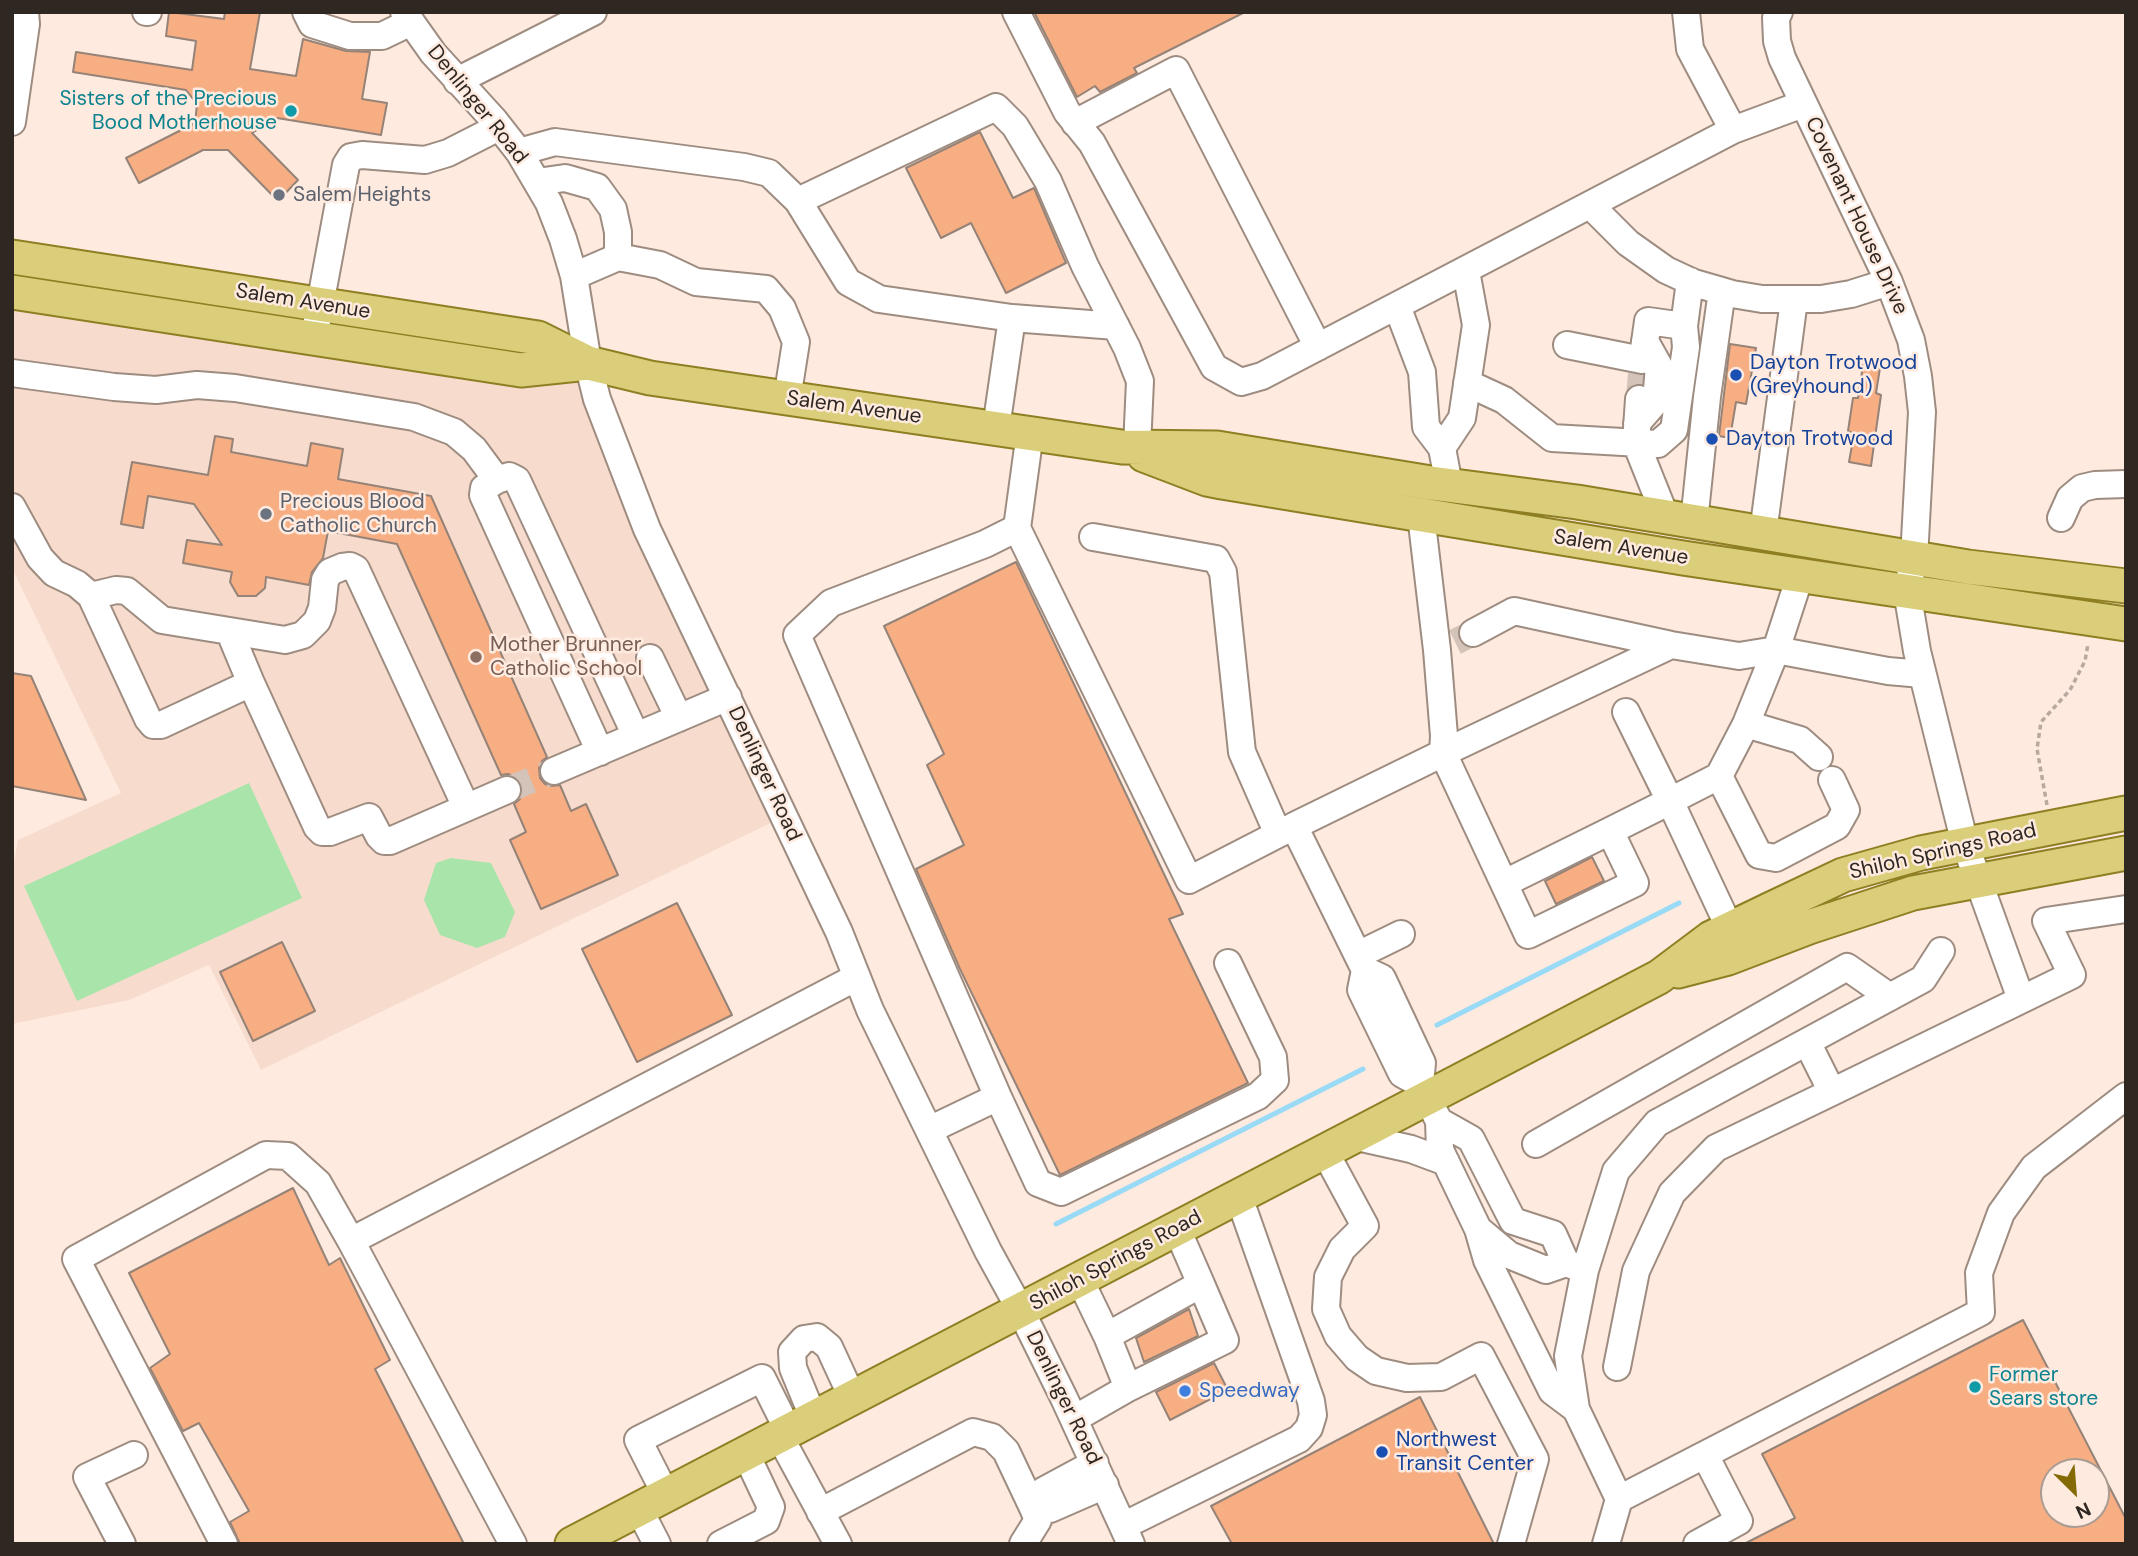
<!DOCTYPE html>
<html>
<head>
<meta charset="utf-8">
<style>
	body { margin:0 }
	#map { position:relative; width:2138px; height:1556px; overflow:hidden; background:#feeadf; font-family:"DM Sans",sans-serif }
	canvas { display:block }
	.frame { position:absolute; inset:0; border:14px solid #2e2722; pointer-events:none }
	.north { position:absolute; left:2040px; top:1458px; width:70px; height:70px; box-sizing:border-box; background:#feeadf; border:2px solid #ab9c93; border-radius:50%; rotate:155deg; font-size:19px; font-weight:700; line-height:28px; text-align:center; color:#2e2722 }
	.north::after { content:''; display:block; margin:auto; width:24px; height:32px; background:#846a04; clip-path:polygon(50% 0,100% 100%,50% 72%,0 100%) }
</style>
</head>
<body>
<div id="map">
<canvas width="2138" height="1556"></canvas>
<div class="frame"></div>
<div class="north">N</div>
</div>
<script>
const c = document.querySelector('canvas').getContext('2d');
c.lineJoin = 'round';
function paint(path, color) { c.fillStyle = color; c.fill(path, 'evenodd'); }
const toPath = rows => new Path2D(rows.map(r => 'M' + r).join(''));
function strokePath(path, color, width, dash) { c.strokeStyle = color; c.lineWidth = width; c.lineCap = dash ? 'butt' : 'round'; c.setLineDash(dash || []); c.stroke(path); }
function label(font, color, halo, rows, align = 'center') {
  c.font = font + ' "DM Sans",sans-serif'; c.lineWidth = 5; c.setLineDash([]); c.textBaseline = 'middle'; c.strokeStyle = halo; c.fillStyle = color; for (const [text, x, y, turn = 0] of rows) {
    c.save(); c.translate(x, y); c.rotate((+turn || 0) * Math.PI / 180); c.textAlign = isNaN(turn) ? turn : align; if (halo) c.strokeText(text, 0, 0); c.fillText(text, 0, 0); c.restore();
  }
}
const built = toPath([
	[12,292,588,363,783,817,261,1070,209,965,129,1000,12,1024,12,873,18,840,121,793,12,568]
]);
const green = toPath([
	[249,783,302,898,77,1001,24,886],
	[451,858,491,863,515,912,505,937,477,948,440,935,424,900,436,863]
]);
const stream = toPath([
	[1437,1025,1679,903],
	[1056,1224,1363,1069]
]);
const building = toPath([
	[169,12,224,19,225,12,260,12,250,69,296,76,303,39,346,51,370,52,362,99,387,103,381,135,277,118,252,133,298,180,278,201,228,150,203,150,139,183,126,158,195,123,197,104,186,90,73,72,76,52,192,70,196,41,166,36,169,12],
	[1034,12,1245,12,1134,68,1137,73,1100,92,1095,86,1077,97,1034,12],
	[980,132,1013,198,1034,188,1066,263,1006,293,971,223,941,238,906,168,980,132],
	[1730,344,1756,348,1746,404,1736,402,1730,438,1719,436,1730,344],
	[1863,365,1880,368,1876,393,1881,395,1871,466,1849,462,1854,434,1848,431,1853,398,1858,398,1863,365],
	[215,436,233,439,231,452,307,466,311,443,343,449,338,479,431,496,547,757,542,761,539,768,540,778,545,784,551,786,560,785,571,811,586,804,618,875,541,909,510,840,526,832,514,804,520,799,523,791,522,784,516,777,508,774,501,775,397,544,328,531,323,558,312,572,309,585,266,577,265,588,256,596,238,596,230,582,232,572,183,563,187,540,222,545,194,504,148,496,143,528,121,524,132,462,208,475,215,436],
	[1016,562,1183,914,1169,919,1248,1083,1060,1175,960,969,916,869,964,845,927,765,944,754,884,626,1016,562],
	[12,673,31,676,86,800,12,786,12,673],
	[1592,857,1604,881,1556,904,1545,881,1592,857],
	[677,903,732,1015,637,1062,582,949,677,903],
	[282,942,315,1011,253,1041,220,972,282,942],
	[293,1188,329,1265,340,1258,390,1360,375,1369,464,1544,240,1544,230,1522,249,1511,199,1423,183,1431,150,1368,170,1354,129,1273,293,1188],
	[1189,1309,1198,1336,1144,1362,1136,1338,1189,1309],
	[2023,1320,2126,1519,2126,1544,1744,1544,1795,1518,1762,1454,2023,1320],
	[2054,1472,2096,1472,2096,1514,2054,1514,2054,1472],
	[1214,1363,1228,1390,1170,1420,1156,1392,1214,1363],
	[1420,1397,1494,1544,1232,1544,1211,1506,1420,1397]
]);
const minorTunnel = toPath([
	[1639,399,1641,374],
	[1455,642,1473,633],
	[507,790,554,771]
]);
const path = toPath([
	[2047,805,2037,749,2041,722,2070,690,2085,661,2088,644]
]);
const minor = toPath([
	[146,12,148,12],
	[306,12,312,24,350,36,382,36,411,22],
	[404,12,433,53,494,120,519,152,549,203,563,239,574,276,588,363,597,399,647,529,839,932,870,1010,988,1251,1021,1311,1064,1398,1131,1544],
	[1016,12,1067,112,1092,143,1214,367,1241,382,1262,376,1733,130,1690,49,1686,12],
	[1779,12,1776,18,1777,41,1782,58,1889,282,1911,340,1918,376,1922,412,1914,558,1907,591,1917,651,1965,844,2021,999],
	[457,81,593,12],
	[12,122,26,24,25,12],
	[1075,123,1176,70,1318,347],
	[1733,130,1803,104],
	[519,152,555,142,744,167,769,173,798,201],
	[537,182,565,178,597,187,613,209,618,232,618,257],
	[1590,205,1628,243,1666,270,1694,283,1732,294,1762,299,1821,299,1851,294,1889,282],
	[574,276,618,257,660,265,696,282,766,289,782,308,796,342,787,399],
	[1397,306,1422,372,1426,427,1442,448,1449,485],
	[317,321,346,165,351,157,362,155,425,160,448,153,499,127],
	[1116,326,1012,318,879,299,848,282,798,201,996,107,1015,126,1048,181,1085,266,1127,348,1140,381,1137,447],
	[1567,345,1642,360],
	[1643,356,1648,321,1684,326],
	[12,373,114,387,156,390,197,385,235,388,414,417,454,432,474,449,497,480],
	[1467,383,1504,400,1552,438,1658,444,1674,430,1686,347,1684,326,1690,281],
	[1639,399,1636,443,1666,518],
	[1637,423,1656,401,1659,366,1645,341],
	[996,428,1012,318],
	[1442,448,1462,418,1476,325,1466,271],
	[12,507,40,558,54,573,77,584,91,596,148,719,153,725,161,725,251,683,317,827,322,832,330,832,369,817,379,836,384,841,390,841,507,790],
	[2061,518,2070,498,2082,488,2095,485,2126,484],
	[1694,522,1707,397,1722,291],
	[1017,528,1189,880,1294,826],
	[1763,533,1794,300],
	[1093,537,1216,559,1223,572,1242,752,1278,834],
	[91,596,116,590,127,591,162,620,285,640,303,635,317,621,322,608,325,580,330,572,342,567,350,566,356,569,466,807],
	[233,633,233,640,251,683],
	[1473,633,1514,611,1671,645,1739,656,1776,650,1800,576],
	[1671,645,1443,753,1528,935,1635,883,1610,831,1670,801,1730,929],
	[650,658,679,718],
	[1626,712,1670,801,1719,776,1759,855,1776,858,1837,826,1846,810,1832,780],
	[600,752,483,495,484,488,497,480,509,476,517,480,636,736],
	[1819,757,1800,740,1746,724,1776,650,1888,671,1922,674],
	[554,771,728,697],
	[1719,776,1746,724],
	[1505,883,1610,831],
	[1358,955,1401,934],
	[1365,970,1294,826,1443,753,1444,736,1437,650,1421,515],
	[1807,1042,1832,1092,2072,975,2046,921,2126,909],
	[1420,1084,1402,1074,1361,990,1365,970,1382,978,1422,1063,1420,1084,1439,1121,1440,1150,1478,1229,1509,1255,1546,1270,1566,1263,1585,1270],
	[998,1097,797,635,831,603,985,544,1017,528,1030,433],
	[1439,1121,1471,1139,1513,1221,1553,1234,1566,1263],
	[929,1130,998,1097,1038,1183,1061,1192,1258,1096,1275,1080,1273,1057,1228,963],
	[1353,1136,1411,1149,1446,1162],
	[1536,1144,1847,967,1890,997],
	[1325,1152,1365,1226,1342,1249,1328,1277,1326,1309,1338,1336,1357,1358,1376,1371,1407,1378,1441,1377,1481,1356,1535,1459,1511,1544],
	[1478,1229,1487,1260,1552,1391,1576,1409],
	[1080,1280,1107,1336,1201,1284,1177,1229],
	[1617,1367,1636,1271,1672,1193,1716,1148,1832,1092],
	[1128,1388,1225,1340,1201,1284],
	[814,1419,793,1368,792,1352,804,1339,817,1337,829,1347,853,1399],
	[1074,1419,1128,1388,1107,1336],
	[780,1437,838,1544],
	[666,1495,638,1440,762,1378,789,1432],
	[1619,1499,1981,1312,1979,1273,2001,1213,2034,1167,2126,1096],
	[1033,1508,1043,1491,1095,1463],
	[1033,1508,1050,1509,1105,1485],
	[639,1509,657,1544],
	[820,1512,973,1432,992,1437,1006,1451,1033,1508,1038,1520,1023,1544],
	[1123,1526,1299,1439,1309,1428,1313,1415,1311,1401,1239,1197],
	[122,1544,87,1477,134,1455],
	[224,1544,76,1259,266,1155,288,1156,318,1183,351,1241],
	[513,1544,351,1241,857,977],
	[721,1544,766,1521,771,1507,746,1454],
	[1606,1544,1619,1499,1576,1409,1568,1356,1585,1270,1616,1171,1657,1123,1923,979,1941,951],
	[1697,1544,1739,1521,1705,1455]
]);
const major = toPath([
	[12,257,538,338,588,363,650,378,1122,447,1217,448,1431,483,1577,502,1968,567,2126,586],
	[12,292,521,370,588,363],
	[1144,455,1207,479,1222,482,1683,558,2126,624],
	[1678,971,1728,958,1809,927,1913,893,2126,853],
	[572,1544,1659,977,1711,938,1769,910,1843,875,1921,853,2126,813]
]);
const markers = [
	[291,111,7,"#0f9aa8"],
	[279,195,7,"#6b7280"],
	[1736,375,7,"#1a4fb4"],
	[1712,439,7,"#1a4fb4"],
	[266,514,7,"#6b7280"],
	[476,657,7,"#8d6e63"],
	[1975,1387,7,"#0f9aa8"],
	[1185,1391,7,"#3f7fe0"],
	[1382,1452,7,"#1a4fb4"]
];
const cultureNames = [
	["Sisters of the Precious",277,99],
	["Bood Motherhouse",277,123],
	["Former",1989,1375,"left"],
	["Sears store",1989,1399,"left"]
];
const streetNames = [
	["Denlinger Road",477,105,51],
	["Covenant House Drive",1856,216,65],
	["Salem Avenue",303,302,9],
	["Salem Avenue",854,408,8],
	["Salem Avenue",1621,548,9],
	["Denlinger Road",764,774,65],
	["Shiloh Springs Road",1943,852,-13],
	["Shiloh Springs Road",1116,1261,-28],
	["Denlinger Road",1063,1398,64]
];
const worshipNames = [
	["Salem Heights",293,195],
	["Precious Blood",280,502],
	["Catholic Church",280,526]
];
const transitNames = [
	["Dayton Trotwood",1750,363],
	["(Greyhound)",1750,387],
	["Dayton Trotwood",1726,439],
	["Northwest",1396,1440],
	["Transit Center",1396,1464]
];
const educationNames = [
	["Mother Brunner",490,645],
	["Catholic School",490,669]
];
const shopNames = [
	["Speedway",1199,1391]
];
paint(built, '#f7dccd');
paint(green, '#a9e4ab');
strokePath(stream, '#99daf6', 5);
paint(building, '#f7ae83');
strokePath(building, '#958378', 2);
strokePath(minorTunnel, '#d4c3b9', 26, [26, 13]);
strokePath(minor, '#9e8c81', 30);
strokePath(major, '#8e7f23', 37);
strokePath(path, '#b8a9a0', 3.5, [5, 3.5]);
strokePath(minor, '#fff', 26);
strokePath(major, '#dace7b', 33);
for (const [x, y, r, color] of markers) { const dot = new Path2D(); dot.arc(x, y, r, 0, 2 * Math.PI); c.fillStyle = color; c.fill(dot); strokePath(dot, '#feeadf', 2.5); }
label('21px', '#0d838f', '#feeadf', cultureNames, 'right');
label('21px', '#2e2722', '#feeadf', streetNames);
label('21px', '#5b616d', '#feeadf', worshipNames, 'left');
label('21px', '#164399', '#feeadf', transitNames, 'left');
label('21px', '#785e54', '#feeadf', educationNames, 'left');
label('21px', '#366cbe', '#feeadf', shopNames, 'left');
</script>
</body>
</html>
